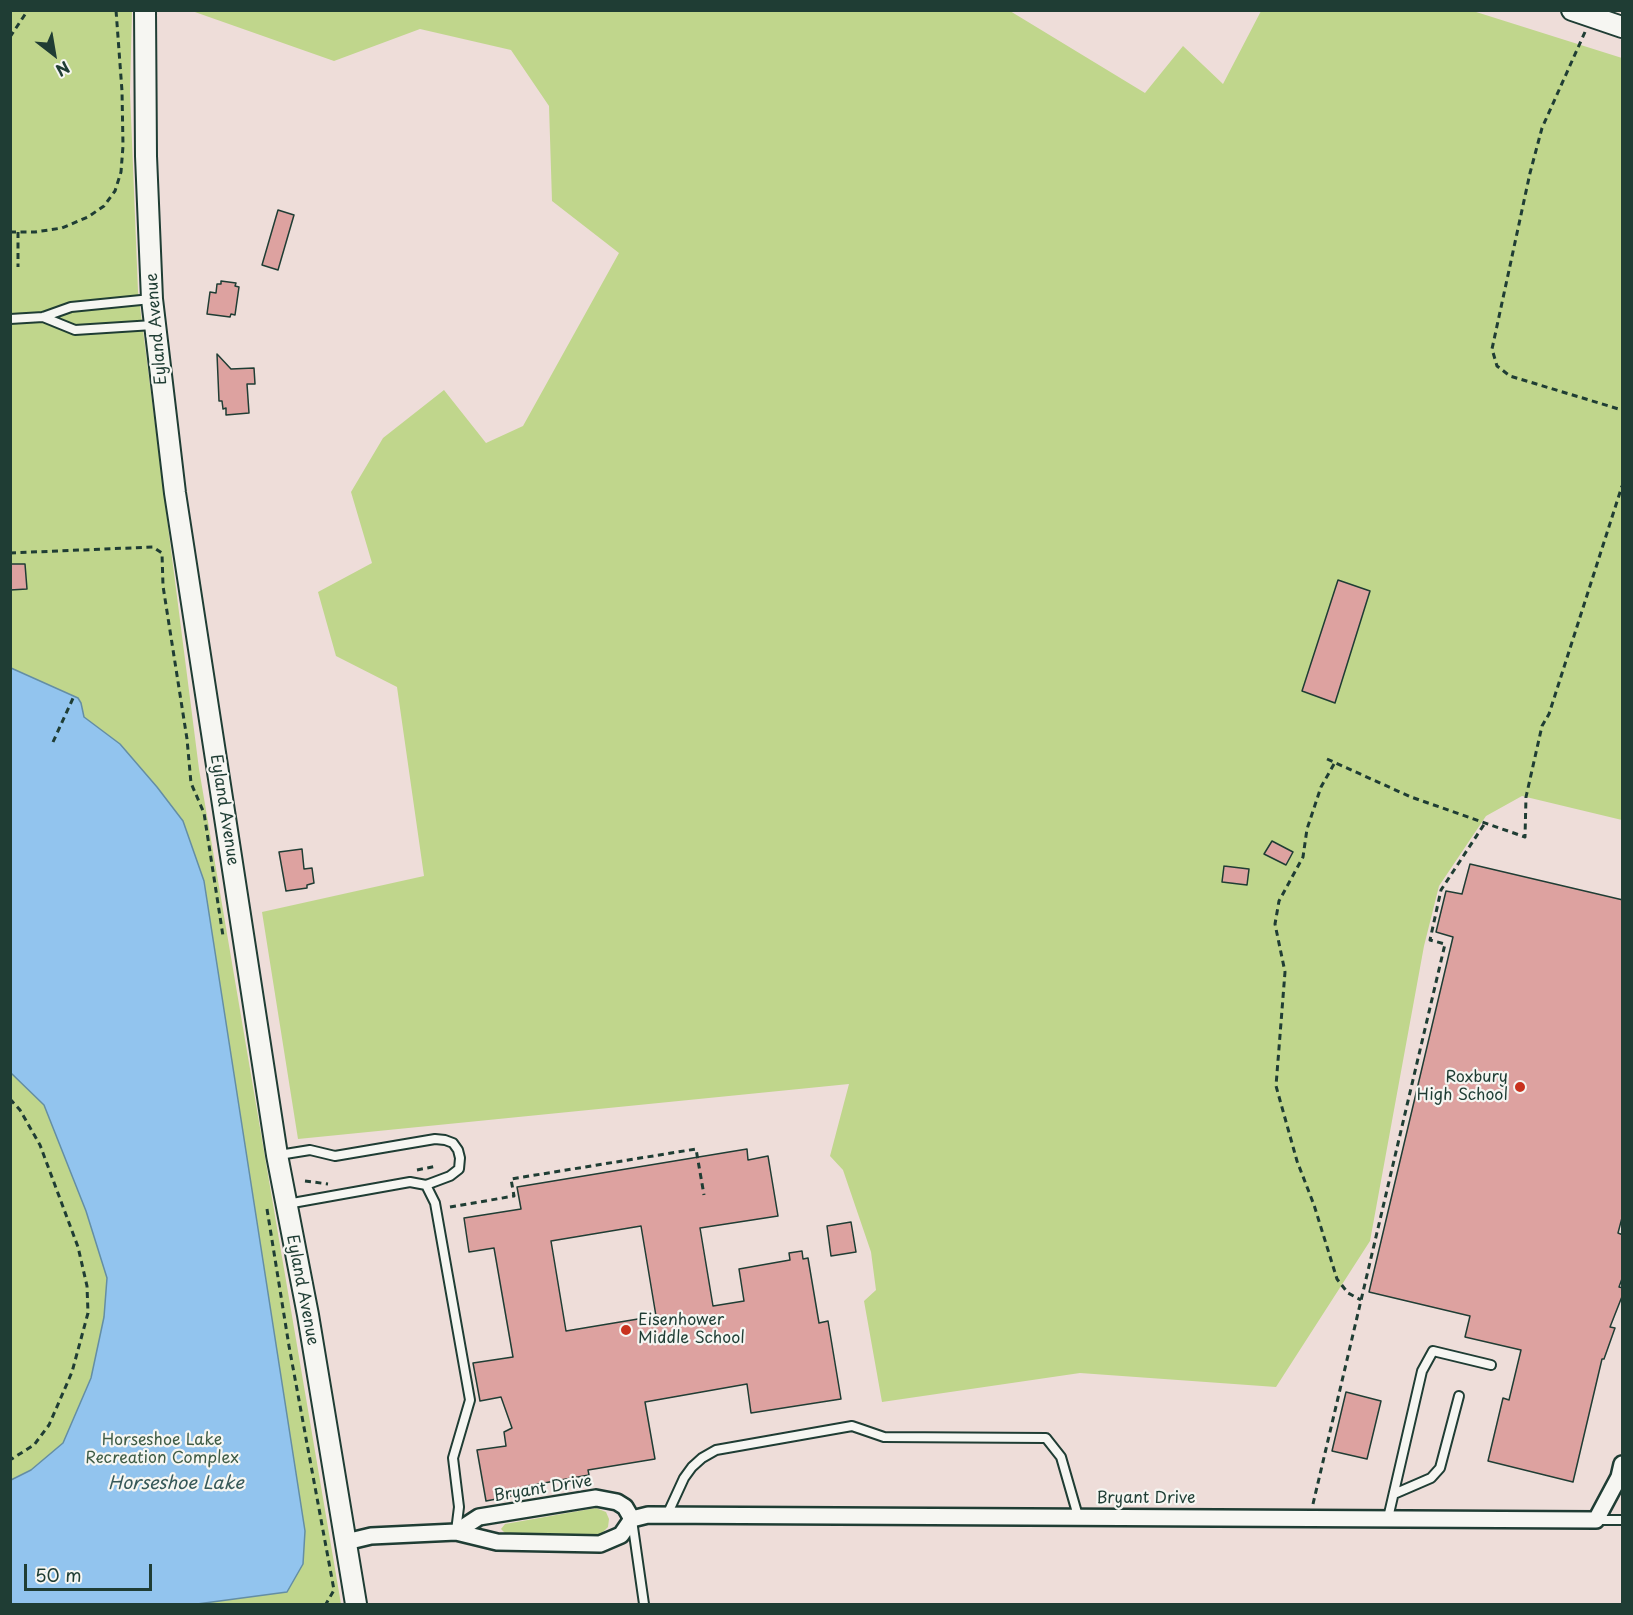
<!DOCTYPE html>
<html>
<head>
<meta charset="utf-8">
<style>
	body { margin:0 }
	#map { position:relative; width:1633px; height:1615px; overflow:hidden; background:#eeddd9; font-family:"Playpen Sans",sans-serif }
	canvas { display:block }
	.frame { position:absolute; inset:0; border:12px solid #1f3d34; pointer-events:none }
	.north { position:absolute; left:24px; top:24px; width:60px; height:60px; -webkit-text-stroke:4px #f6f6f2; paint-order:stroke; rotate:149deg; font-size:16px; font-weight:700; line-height:24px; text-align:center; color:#1f3d34 }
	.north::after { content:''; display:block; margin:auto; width:21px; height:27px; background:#1f3d34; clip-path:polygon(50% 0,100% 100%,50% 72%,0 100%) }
	.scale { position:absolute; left:24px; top:1564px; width:128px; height:27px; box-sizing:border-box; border:3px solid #1f3d34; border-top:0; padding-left:8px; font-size:18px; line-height:21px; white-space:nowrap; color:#1f3d34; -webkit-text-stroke:4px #f6f6f2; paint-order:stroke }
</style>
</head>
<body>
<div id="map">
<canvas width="1633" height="1615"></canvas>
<div class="frame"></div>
<div class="north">N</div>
<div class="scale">50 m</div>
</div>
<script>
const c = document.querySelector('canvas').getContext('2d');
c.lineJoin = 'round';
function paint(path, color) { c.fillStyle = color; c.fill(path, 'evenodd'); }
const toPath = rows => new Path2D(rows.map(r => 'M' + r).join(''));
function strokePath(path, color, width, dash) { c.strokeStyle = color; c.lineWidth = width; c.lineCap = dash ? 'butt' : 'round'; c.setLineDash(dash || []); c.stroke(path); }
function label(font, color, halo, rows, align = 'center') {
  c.font = font + ' "Playpen Sans",sans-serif'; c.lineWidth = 4.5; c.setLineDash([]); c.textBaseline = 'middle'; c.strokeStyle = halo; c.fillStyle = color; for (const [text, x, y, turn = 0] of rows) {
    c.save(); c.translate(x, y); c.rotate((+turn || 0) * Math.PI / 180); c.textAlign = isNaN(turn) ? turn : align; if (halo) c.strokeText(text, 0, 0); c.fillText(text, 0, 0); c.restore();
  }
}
const green = toPath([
	[10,11,132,11,130,92,138,291,199,769,341,1604,11,1604],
	[192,11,1010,11,1145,93,1183,46,1223,84,1261,11,1473,11,1622,58,1622,820,1522,796,1486,816,1439,886,1424,946,1370,1241,1276,1387,1080,1373,882,1402,864,1301,876,1290,871,1252,843,1170,830,1156,849,1084,298,1139,262,912,424,876,397,687,336,656,318,592,372,563,351,492,383,438,444,390,486,443,523,426,619,253,552,201,549,106,511,50,420,29,334,61],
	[596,1508,606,1512,609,1519,608,1527,601,1534,506,1534,501,1529,505,1524]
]);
const water = toPath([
	[11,668,78,698,81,703,84,717,120,744,157,787,183,821,204,881,305,1531,303,1564,287,1592,197,1604,11,1604,11,1480,31,1470,63,1443,91,1378,104,1317,107,1278,86,1211,44,1105,11,1073,11,668]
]);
const building = toPath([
	[278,210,294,215,278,270,262,265,278,210],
	[221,281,236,283,235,286,239,287,235,315,231,314,230,317,207,314,210,292,216,293,217,284,221,284,221,281],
	[217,354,231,369,254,368,255,384,247,384,249,413,226,415,226,408,223,409,222,401,219,401,217,354],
	[10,564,25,564,27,589,10,590,10,564],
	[1338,580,1370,591,1335,703,1302,691,1338,580],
	[1272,841,1293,852,1286,865,1264,854,1272,841],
	[302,849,304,869,312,868,314,883,307,885,307,888,286,891,279,852,302,849],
	[1470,864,1623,900,1623,1214,1618,1233,1623,1235,1623,1276,1619,1287,1623,1288,1623,1294,1610,1327,1615,1328,1604,1359,1602,1359,1573,1482,1488,1461,1503,1398,1509,1400,1521,1350,1465,1337,1470,1316,1369,1292,1453,937,1436,932,1446,891,1462,894,1470,864],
	[1224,866,1249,869,1247,885,1222,882,1224,866],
	[747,1149,748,1160,768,1156,778,1216,700,1228,713,1306,744,1301,739,1269,790,1260,789,1253,802,1251,803,1259,808,1258,819,1323,828,1321,841,1399,751,1413,747,1384,645,1402,655,1459,588,1470,589,1475,527,1486,528,1493,486,1501,477,1450,506,1446,504,1432,512,1428,501,1397,480,1401,473,1363,513,1357,494,1248,469,1252,464,1218,521,1209,517,1187,747,1149],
	[641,1226,656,1316,566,1331,551,1241,641,1226],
	[851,1222,856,1252,831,1256,827,1226,851,1222],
	[1346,1392,1381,1401,1367,1459,1332,1451,1346,1392]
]);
const path = toPath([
	[1585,32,1542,128,1530,173,1492,349,1497,366,1510,376,1622,410],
	[10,37,28,10],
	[10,232,35,232,62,228,88,217,104,206,115,191,121,172,123,146,122,91,116,10],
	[18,232,18,267],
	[10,553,153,547,162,553,163,586,187,739,191,783,204,813,223,936],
	[53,742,74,696],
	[1327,759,1411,797,1525,837,1526,797,1542,726,1549,714,1622,486],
	[1334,764,1321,787,1307,829,1303,857,1279,901,1275,924,1285,972,1276,1086,1297,1161,1314,1205,1337,1279,1348,1293,1361,1300],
	[10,1099,20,1110,40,1145,78,1247,87,1286,88,1313,72,1372,49,1425,34,1445,10,1460],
	[417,1170,437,1166],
	[305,1181,328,1184],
	[450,1207,514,1196,511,1179,696,1149,704,1195],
	[267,1209,289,1346,334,1590,326,1604],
	[1313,1504,1445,944,1430,940,1441,890,1485,823]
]);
const service = toPath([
	[43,317,75,330,153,325],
	[10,319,43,317,71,307,151,299],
	[279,1155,310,1150,335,1156,435,1139,445,1140,453,1143,458,1150,460,1158,459,1169,450,1176,426,1185],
	[287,1204,410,1182,426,1185,435,1203,470,1400,453,1458,459,1507,456,1531],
	[1394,1494,1431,1478,1440,1468,1459,1396],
	[667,1515,684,1478,692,1467,702,1458,716,1450,852,1426,884,1437,1046,1438,1061,1457,1078,1516],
	[1388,1518,1422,1371,1433,1351,1491,1365],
	[632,1520,644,1604],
	[1596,1520,1622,1520]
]);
const minor = toPath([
	[632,1519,625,1507,617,1502,596,1498,479,1517,456,1532,497,1542,600,1544,621,1535,632,1519,648,1515,1596,1520,1619,1477,1622,1464],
	[346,1542,371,1536,456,1532]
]);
const tertiary = toPath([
	[145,10,146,156,152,299,175,493,277,1155,308,1315,356,1604],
	[1572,10,1622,27]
]);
const markers = [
	[1520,1087,6,"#c8321e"],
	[626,1330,6,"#c8321e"]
];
const streetNames = [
	["Eyland Avenue",157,329,-95],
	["Eyland Avenue",224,810,81],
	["Eyland Avenue",302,1290,79],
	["Bryant Drive",543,1489,-9],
	["Bryant Drive",1146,1499]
];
const poiNames = [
	["Roxbury",1508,1078],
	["High School",1508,1096],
	["Eisenhower",638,1321,"left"],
	["Middle School",638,1339,"left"]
];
const parkNames = [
	["Horseshoe Lake",162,1441],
	["Recreation Complex",162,1459]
];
const waterNames = [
	["Horseshoe Lake",176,1484]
];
paint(green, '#c0d68c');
paint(water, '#92c4ee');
strokePath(water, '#648ea4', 1.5);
paint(building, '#dda2a0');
strokePath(building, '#1f3d34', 1.5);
strokePath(service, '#1f3d34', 12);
strokePath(minor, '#1f3d34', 20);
strokePath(tertiary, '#1f3d34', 24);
strokePath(path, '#1f3d34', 3, [6, 4.5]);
strokePath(service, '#f6f6f2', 8);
strokePath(minor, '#f6f6f2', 15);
strokePath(tertiary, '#f6f6f2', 20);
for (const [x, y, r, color] of markers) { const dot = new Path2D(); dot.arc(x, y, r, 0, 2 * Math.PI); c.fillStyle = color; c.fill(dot); strokePath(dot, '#f6f6f2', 2); }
label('16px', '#1f3d34', '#f6f6f2', streetNames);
label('16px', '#1f3d34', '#f6f6f2', poiNames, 'right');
label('16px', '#3f5c46', '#f6f6f2', parkNames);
label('italic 18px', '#365859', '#f6f6f2', waterNames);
</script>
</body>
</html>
